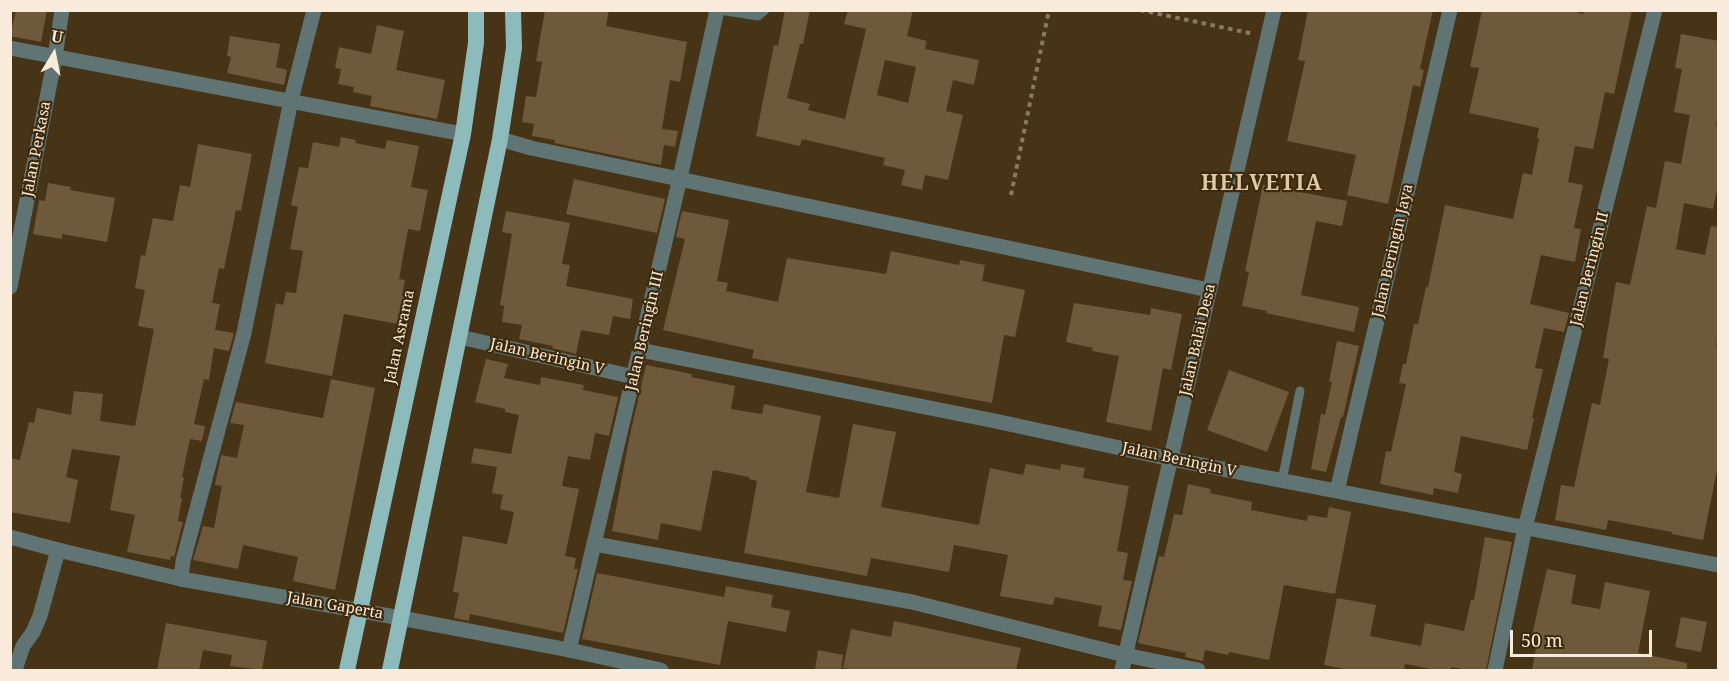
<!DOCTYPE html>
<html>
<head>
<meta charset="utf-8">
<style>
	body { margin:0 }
	#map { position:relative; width:1729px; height:681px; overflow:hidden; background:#473316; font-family:"Noto Serif",serif }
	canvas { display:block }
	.frame { position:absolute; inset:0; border:12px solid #f8ebdb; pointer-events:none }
	.north { position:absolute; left:24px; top:24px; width:60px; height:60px; -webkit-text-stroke:4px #3d290b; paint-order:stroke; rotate:10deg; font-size:16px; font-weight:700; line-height:24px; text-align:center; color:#f8ebdb }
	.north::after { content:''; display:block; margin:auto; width:21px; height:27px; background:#f8ebdb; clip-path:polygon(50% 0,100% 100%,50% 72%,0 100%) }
	.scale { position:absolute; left:1510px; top:630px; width:142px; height:27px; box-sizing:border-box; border:3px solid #f8ebdb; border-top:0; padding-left:8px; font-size:18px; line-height:21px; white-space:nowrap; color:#f8ebdb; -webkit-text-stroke:4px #3d290b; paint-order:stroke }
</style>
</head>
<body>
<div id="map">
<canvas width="1729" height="681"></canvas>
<div class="frame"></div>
<div class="north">U</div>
<div class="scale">50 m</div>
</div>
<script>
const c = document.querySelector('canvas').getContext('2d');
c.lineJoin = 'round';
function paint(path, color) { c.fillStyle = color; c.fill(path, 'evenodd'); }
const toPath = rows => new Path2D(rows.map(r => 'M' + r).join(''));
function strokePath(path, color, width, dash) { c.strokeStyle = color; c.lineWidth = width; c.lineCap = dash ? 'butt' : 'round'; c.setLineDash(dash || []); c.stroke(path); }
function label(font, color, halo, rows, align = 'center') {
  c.font = font + ' "Noto Serif",serif'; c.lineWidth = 4.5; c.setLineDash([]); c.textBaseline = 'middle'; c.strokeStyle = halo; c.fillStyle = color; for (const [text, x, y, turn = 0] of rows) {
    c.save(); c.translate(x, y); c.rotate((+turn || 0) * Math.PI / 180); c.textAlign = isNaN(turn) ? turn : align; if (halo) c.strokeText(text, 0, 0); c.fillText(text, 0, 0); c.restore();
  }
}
const building = toPath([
	[16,10,47,10,41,42,10,36],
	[545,10,609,10,606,26,687,42,680,82,670,80,662,129,678,131,675,147,664,145,661,165,554,143,555,140,532,136,534,124,522,122,526,96,536,97,542,62,536,61],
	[785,10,810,10,803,44,800,44,787,98,810,104,808,110,845,119,866,29,844,24,848,10,913,10,907,36,927,41,925,49,979,60,974,85,953,80,946,111,963,115,948,180,925,175,922,190,901,185,905,170,883,165,885,158,802,139,800,146,756,136,774,45,778,46],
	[885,60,916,67,908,103,877,95],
	[1308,10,1433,10,1420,69,1424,70,1420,87,1413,85,1388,204,1347,195,1356,155,1287,141,1305,61,1298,60],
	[1482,10,1569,10,1583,14,1584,10,1632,10,1614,94,1605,92,1593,149,1575,146,1568,182,1583,185,1574,228,1581,229,1575,262,1541,255,1530,304,1569,313,1564,332,1544,328,1535,368,1543,369,1532,418,1534,419,1527,450,1461,436,1454,472,1462,474,1458,493,1434,488,1433,495,1380,484,1386,451,1391,452,1406,384,1399,383,1403,364,1406,364,1414,324,1418,324,1426,287,1428,287,1445,205,1513,219,1523,173,1532,175,1539,138,1537,138,1539,128,1469,113,1479,68,1470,67],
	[377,25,404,31,396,70,445,80,437,119,370,106,372,96,353,92,354,87,338,84,341,69,335,68,339,47,371,54],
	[1681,34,1719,41,1719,110,1716,126,1719,126,1719,180,1713,209,1684,203,1676,249,1705,255,1711,226,1719,227,1719,331,1716,346,1719,346,1719,460,1703,540,1672,534,1672,532,1608,520,1606,530,1555,520,1561,485,1574,487,1592,403,1600,405,1609,359,1603,358,1616,282,1630,285,1647,206,1656,208,1665,161,1681,164,1690,115,1674,112,1682,69,1675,68],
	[230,36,280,44,276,67,287,70,284,85,227,73,231,57,227,56],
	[341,137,356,140,355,143,385,149,387,140,419,146,411,187,428,190,420,231,408,229,399,279,405,280,402,296,414,299,409,326,344,314,332,376,265,363,276,303,283,305,286,292,296,293,303,251,290,249,298,207,291,205,299,167,308,168,313,142,339,147],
	[198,144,252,154,241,211,236,210,224,269,219,268,212,303,220,304,215,330,234,333,229,351,214,348,209,380,204,379,194,424,205,426,202,441,190,439,182,477,184,478,180,498,182,498,178,521,183,522,174,557,171,556,170,560,127,552,135,515,110,510,120,456,72,449,66,477,78,480,70,523,10,512,10,458,20,460,29,422,34,423,37,408,71,415,74,391,103,394,100,421,135,426,154,329,138,326,145,290,135,288,141,255,145,256,153,218,173,221,180,185,190,187],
	[574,179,665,199,657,233,566,214],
	[48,183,71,187,70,190,115,198,107,242,62,234,62,239,33,234,39,200,45,201],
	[1263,185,1347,201,1342,226,1316,221,1301,295,1359,307,1354,332,1266,313,1267,311,1242,306,1249,272,1245,271],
	[506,211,570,223,562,264,570,265,566,286,633,299,630,319,613,316,609,335,581,330,576,354,552,348,553,346,519,339,522,325,502,322,504,306,500,305,512,234,502,232],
	[682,211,729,220,717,281,728,283,726,291,778,302,787,258,886,274,891,251,959,265,960,260,985,265,982,281,1025,290,1015,337,1004,335,992,403,752,358,754,350,663,330,685,239,676,237],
	[1074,303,1150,315,1151,308,1182,314,1171,370,1163,368,1151,431,1106,422,1119,356,1092,351,1093,348,1066,342],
	[1337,341,1359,346,1343,417,1341,417,1326,472,1311,469,1321,414,1325,415,1332,382,1329,382],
	[486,359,508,364,504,378,540,385,541,377,584,385,583,390,618,397,609,436,595,433,590,460,568,456,562,486,579,489,565,556,576,558,574,569,578,569,563,633,470,614,469,621,454,618,459,593,453,592,463,536,507,544,514,512,500,509,503,495,492,493,497,467,471,463,474,448,511,454,519,415,505,412,505,409,475,402],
	[646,365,692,374,691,377,735,386,731,409,762,414,764,404,821,416,806,492,839,498,853,424,896,432,881,507,979,525,990,468,1023,475,1026,464,1060,470,1061,464,1085,468,1083,478,1129,486,1117,551,1128,553,1123,580,1132,581,1121,630,1098,626,1102,606,1055,597,1053,605,1000,596,1008,555,954,545,949,572,871,558,867,576,744,553,757,481,749,479,749,477,713,470,701,531,661,523,658,540,612,531,629,439],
	[1229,370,1289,392,1267,452,1207,430],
	[331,379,375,388,335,590,293,581,298,557,243,545,238,569,193,560,203,526,214,528,222,486,215,485,221,455,237,458,244,425,230,423,236,402,323,418],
	[1188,484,1211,489,1210,493,1252,502,1251,510,1307,521,1308,515,1327,518,1329,507,1351,512,1335,594,1284,585,1269,660,1229,652,1228,655,1205,650,1203,661,1185,657,1186,653,1138,643,1159,556,1164,557,1174,514,1182,515],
	[1485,537,1512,542,1486,670,1468,670,1451,667,1451,670,1437,670,1405,664,1404,670,1351,670,1324,665,1337,598,1376,605,1370,636,1421,646,1425,623,1464,631,1471,600,1474,600],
	[1547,569,1576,575,1571,604,1600,609,1605,582,1650,591,1638,653,1687,663,1687,670,1532,670,1538,636,1532,635],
	[597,573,724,597,726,586,773,595,771,607,790,611,786,632,728,621,720,665,582,639],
	[1681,617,1707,622,1701,652,1675,647],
	[894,621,1021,648,1016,670,856,670,843,668,851,629,891,637],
	[166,623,267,641,262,670,230,666,232,655,203,650,199,670,157,670],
	[818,650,843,655,841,670,815,669]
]);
const path = toPath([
	[1140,10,1254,34],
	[1011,195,1049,10]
]);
const service = toPath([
	[720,10,758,16,765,10],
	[1282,481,1300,391]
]);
const minor = toPath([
	[10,48,463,134],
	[500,139,531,148,1209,290],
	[10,287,55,57,62,10],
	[460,337,634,377],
	[640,350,995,421,1171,459,1718,565],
	[1337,491,1450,10],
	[595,544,912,602,1125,655,1198,670],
	[181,579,183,561,244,333,291,100,314,10],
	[569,650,680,178,717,10],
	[15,670,23,646,33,632,40,616,58,550],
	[1122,670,1274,10],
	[1495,670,1525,528,1655,10]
]);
const tertiary = toPath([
	[10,537,58,550,181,579,401,618,569,650,661,670]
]);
const trunk = toPath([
	[347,670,463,134,476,43,476,10],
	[390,670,500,139,514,48,513,10]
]);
const streetNames = [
	["Jalan Perkasa",37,149,-79],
	["Jalan Beringin Jaya",1393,251,-77],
	["Jalan Beringin II",1590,269,-76],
	["Jalan Beringin III",645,331,-77],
	["Jalan Asrama",400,337,-78],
	["Jalan Balai Desa",1198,340,-77],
	["Jalan Beringin V",547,357,13],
	["Jalan Beringin V",1179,460,12],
	["Jalan Gaperta",335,606,10]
];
const districtNames = [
	["HELVETIA",1262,184]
];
paint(building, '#6f593b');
strokePath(path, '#8b7a62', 4, [4.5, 4.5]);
strokePath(service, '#607473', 9);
strokePath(minor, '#607473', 15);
strokePath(tertiary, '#607473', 15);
strokePath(trunk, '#8dbaba', 16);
label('15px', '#f8ebdb', '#3d290b', streetNames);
c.letterSpacing = '1.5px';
label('bold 21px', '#e1c8a7', '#3d290b', districtNames);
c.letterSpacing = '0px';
</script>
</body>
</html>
